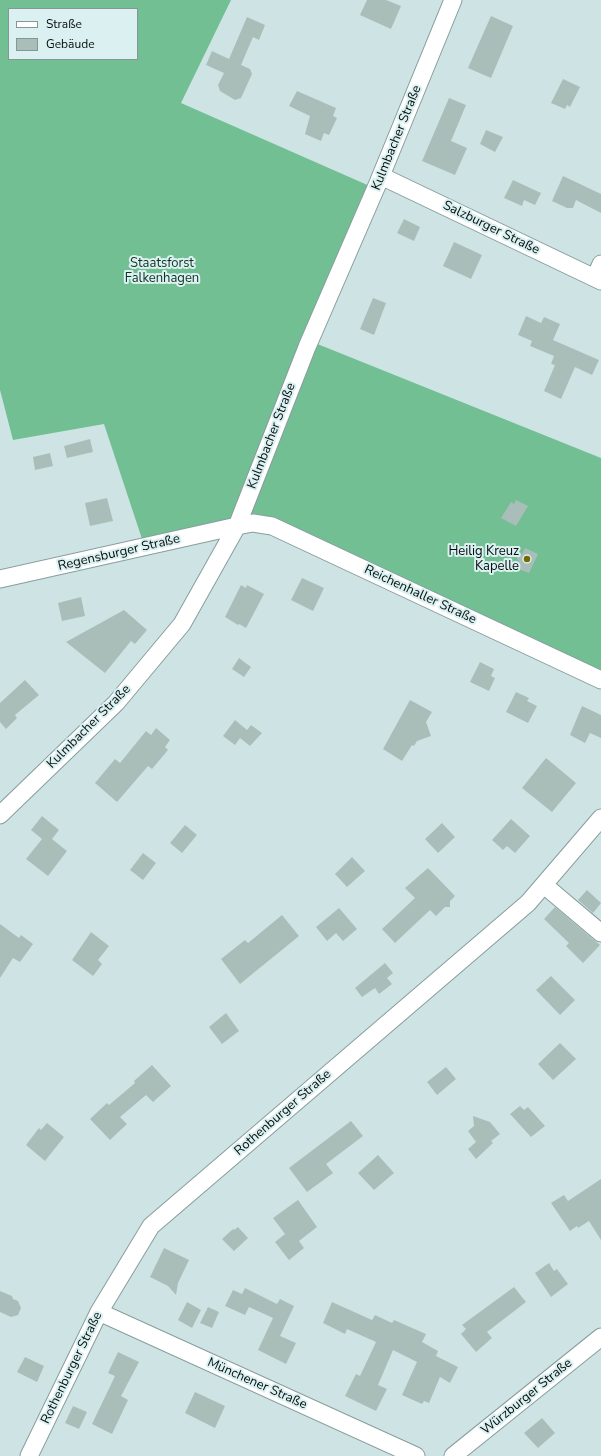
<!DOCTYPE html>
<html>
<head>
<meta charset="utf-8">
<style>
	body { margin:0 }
	#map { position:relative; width:601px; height:1456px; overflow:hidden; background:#cee4e4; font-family:"Nunito Sans",sans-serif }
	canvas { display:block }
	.legend { position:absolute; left:8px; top:8px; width:130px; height:52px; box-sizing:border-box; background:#dbf1f1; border:1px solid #869696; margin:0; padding:5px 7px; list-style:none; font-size:12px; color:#060d0d }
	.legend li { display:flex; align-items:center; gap:8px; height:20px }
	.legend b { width:20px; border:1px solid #869696 }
</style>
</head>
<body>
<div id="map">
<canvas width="601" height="1456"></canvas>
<ul class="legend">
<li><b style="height:5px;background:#fff"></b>Straße</li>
<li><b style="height:11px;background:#aabeb9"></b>Gebäude</li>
</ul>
</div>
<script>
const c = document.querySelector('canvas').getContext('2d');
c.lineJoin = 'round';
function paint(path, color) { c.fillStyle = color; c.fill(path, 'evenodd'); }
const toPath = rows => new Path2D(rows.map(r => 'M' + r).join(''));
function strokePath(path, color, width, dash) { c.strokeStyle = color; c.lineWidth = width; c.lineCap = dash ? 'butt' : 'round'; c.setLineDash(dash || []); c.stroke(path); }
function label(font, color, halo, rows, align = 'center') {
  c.font = font + ' "Nunito Sans",sans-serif'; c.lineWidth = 4; c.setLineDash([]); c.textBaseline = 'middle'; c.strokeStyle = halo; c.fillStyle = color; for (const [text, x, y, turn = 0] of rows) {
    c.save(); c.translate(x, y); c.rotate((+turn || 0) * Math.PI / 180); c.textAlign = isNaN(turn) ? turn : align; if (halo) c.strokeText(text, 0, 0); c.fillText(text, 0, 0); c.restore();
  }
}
const forest = toPath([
	[0,0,231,0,181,103,372,187,310,341,601,458,601,682,274,525,145,548,104,424,13,440,0,390],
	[9,9,137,9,137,59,9,59]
]);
const building = toPath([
	[367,0,386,0,401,6,391,29,360,15],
	[491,16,513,26,491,78,468,68],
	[247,17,265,25,259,40,253,37,241,65,250,69,252,74,241,98,235,100,220,91,218,85,224,73,206,65,212,51,229,59],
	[563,79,580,87,570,107,567,105,565,109,551,103],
	[297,91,336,108,333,116,337,118,329,135,324,133,321,141,305,134,310,116,289,106],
	[449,98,466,105,451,141,467,148,455,175,422,161],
	[486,130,503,137,495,152,480,144],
	[563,176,601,194,601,213,576,200,573,208,567,208,552,201],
	[513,180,541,193,535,205,524,200,522,206,504,198],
	[404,219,420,227,414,241,397,233],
	[454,242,482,255,471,279,443,266],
	[373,298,386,303,374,335,360,329],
	[526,316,541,323,544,317,560,324,553,340,599,360,592,375,575,367,561,399,544,391,555,365,551,364,554,356,530,346,532,341,518,335],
	[90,439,93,452,67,458,64,446],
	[50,453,53,466,35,470,33,457],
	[107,498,113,521,90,526,85,503],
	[516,500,528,506,516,526,501,518,511,502,514,504],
	[525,548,538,554,529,573,516,568,519,561,515,556,522,554],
	[302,578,324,588,313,611,291,600],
	[241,585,246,588,247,585,264,594,246,628,239,624,238,625,225,617],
	[81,597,85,616,62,621,58,603],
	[124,610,147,630,135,644,131,641,105,673,66,642],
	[239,658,251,667,244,677,232,669],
	[480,662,494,669,491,676,495,678,489,691,470,682],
	[25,680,39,695,15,715,17,718,6,729,0,722,0,703],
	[516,692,529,698,527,701,537,706,528,723,506,712],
	[410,700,432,712,426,722,431,736,417,741,414,746,412,745,402,761,383,749],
	[582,706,601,715,601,738,590,733,585,743,570,735],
	[235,720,247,730,251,725,262,733,250,746,240,738,235,745,223,736],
	[156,728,170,740,165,747,168,750,152,769,148,766,117,802,95,783,115,759,120,763,146,731,151,735],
	[546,758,576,783,552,812,522,788],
	[42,816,59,830,52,839,67,851,48,876,26,859,42,839,31,830],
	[511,819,530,836,515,853,507,846,503,850,492,840],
	[442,823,455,837,438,853,425,839],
	[185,825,197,835,182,853,170,843],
	[143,853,156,863,143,880,130,870],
	[352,857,365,871,347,887,335,874],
	[428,868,455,896,450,901,450,907,445,907,436,916,430,910,395,943,382,929,415,898,405,888],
	[587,890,601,903,593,913,578,900],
	[555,907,600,945,583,963,566,946,569,943,544,919],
	[339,908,357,929,343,941,336,933,327,941,316,927],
	[282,915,299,936,240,984,221,959,245,940,248,943],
	[0,924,19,938,21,935,33,944,20,962,13,958,0,978],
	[91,932,109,946,98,960,102,964,93,976,72,960],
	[385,963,393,973,387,978,392,984,379,994,375,988,362,997,355,988],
	[551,976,575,1000,560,1015,536,990],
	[226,1013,239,1031,222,1044,209,1027],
	[560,1043,576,1059,553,1080,538,1064],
	[152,1065,171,1086,153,1102,146,1095,120,1117,127,1124,110,1140,90,1119,107,1103,109,1105,135,1083,134,1081],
	[446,1067,456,1079,437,1095,427,1082],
	[520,1106,524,1110,528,1107,545,1126,531,1137,510,1114],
	[473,1116,490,1122,500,1134,491,1141,493,1143,476,1159,468,1149,476,1142,468,1131,474,1126],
	[351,1121,363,1136,326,1164,333,1173,307,1192,289,1168],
	[47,1123,64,1137,45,1161,26,1145,39,1128,41,1130],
	[378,1155,394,1173,374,1190,358,1173],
	[601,1179,601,1240,589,1221,578,1228,577,1226,570,1231,551,1203,564,1195,568,1201],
	[298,1200,317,1227,299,1241,304,1248,289,1260,275,1242,285,1234,273,1218],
	[238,1227,248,1238,234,1251,222,1239,233,1229,234,1230],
	[164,1248,189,1260,178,1283,176,1295,168,1286,150,1277],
	[549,1263,554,1271,557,1269,568,1284,551,1297,535,1273],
	[514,1287,526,1302,487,1332,492,1338,476,1352,461,1334,466,1329,462,1325],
	[245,1288,277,1304,280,1299,294,1306,280,1336,296,1343,286,1364,258,1350,273,1318,249,1307,245,1315,225,1306,233,1290,242,1294],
	[0,1291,12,1296,13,1299,18,1301,21,1308,18,1315,11,1317,0,1312],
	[187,1302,201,1310,192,1328,178,1320],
	[332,1302,372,1320,375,1315,392,1323,394,1320,426,1334,422,1342,438,1351,436,1356,458,1367,450,1383,440,1377,429,1403,424,1401,422,1404,402,1395,417,1362,393,1350,378,1385,387,1389,376,1411,345,1396,356,1374,360,1376,376,1342,347,1329,345,1334,323,1323],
	[208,1307,219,1312,212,1328,200,1323],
	[118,1352,139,1362,121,1396,128,1400,112,1434,92,1424,115,1376,108,1373],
	[25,1357,44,1366,37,1382,17,1372],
	[195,1392,225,1406,215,1428,185,1413],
	[73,1406,87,1412,79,1429,65,1423],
	[542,1418,555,1433,538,1448,524,1433]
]);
const minor = toPath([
	[381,176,601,281],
	[595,278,601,264],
	[0,579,237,526,253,523,272,526,601,680],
	[0,815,116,703,182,624,237,526,307,347,378,183,453,0],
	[544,885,601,933],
	[99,1312,416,1456],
	[29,1456,99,1312,151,1226,528,903,601,818],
	[453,1456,601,1337]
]);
const markers = [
	[527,559,4,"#756a02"]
];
const streetNames = [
	["Kulmbacher Straße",397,138,-68],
	["Salzburger Straße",491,228,26],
	["Kulmbacher Straße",272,436,-69],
	["Regensburger Straße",119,553,-13],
	["Reichenhaller Straße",420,595,25],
	["Kulmbacher Straße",89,727,-45],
	["Rothenburger Straße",283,1113,-41],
	["Rothenburger Straße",72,1368,-64],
	["Münchener Straße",257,1384,24],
	["Würzburger Straße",527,1397,-39]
];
const parkNames = [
	["Staatsforst",162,264],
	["Falkenhagen",162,279]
];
const poiNames = [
	["Heilig Kreuz",519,552],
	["Kapelle",519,567]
];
paint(forest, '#72bf94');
paint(building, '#aabeb9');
strokePath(minor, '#889d9d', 19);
strokePath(minor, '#fff', 17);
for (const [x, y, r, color] of markers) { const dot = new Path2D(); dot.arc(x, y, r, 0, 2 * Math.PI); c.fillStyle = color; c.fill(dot); strokePath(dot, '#dbf1f1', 1.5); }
label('13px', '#060d0d', '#dbf1f1', streetNames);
label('13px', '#0f3220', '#dbf1f1', parkNames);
label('13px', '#060d0d', '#dbf1f1', poiNames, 'right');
</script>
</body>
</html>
